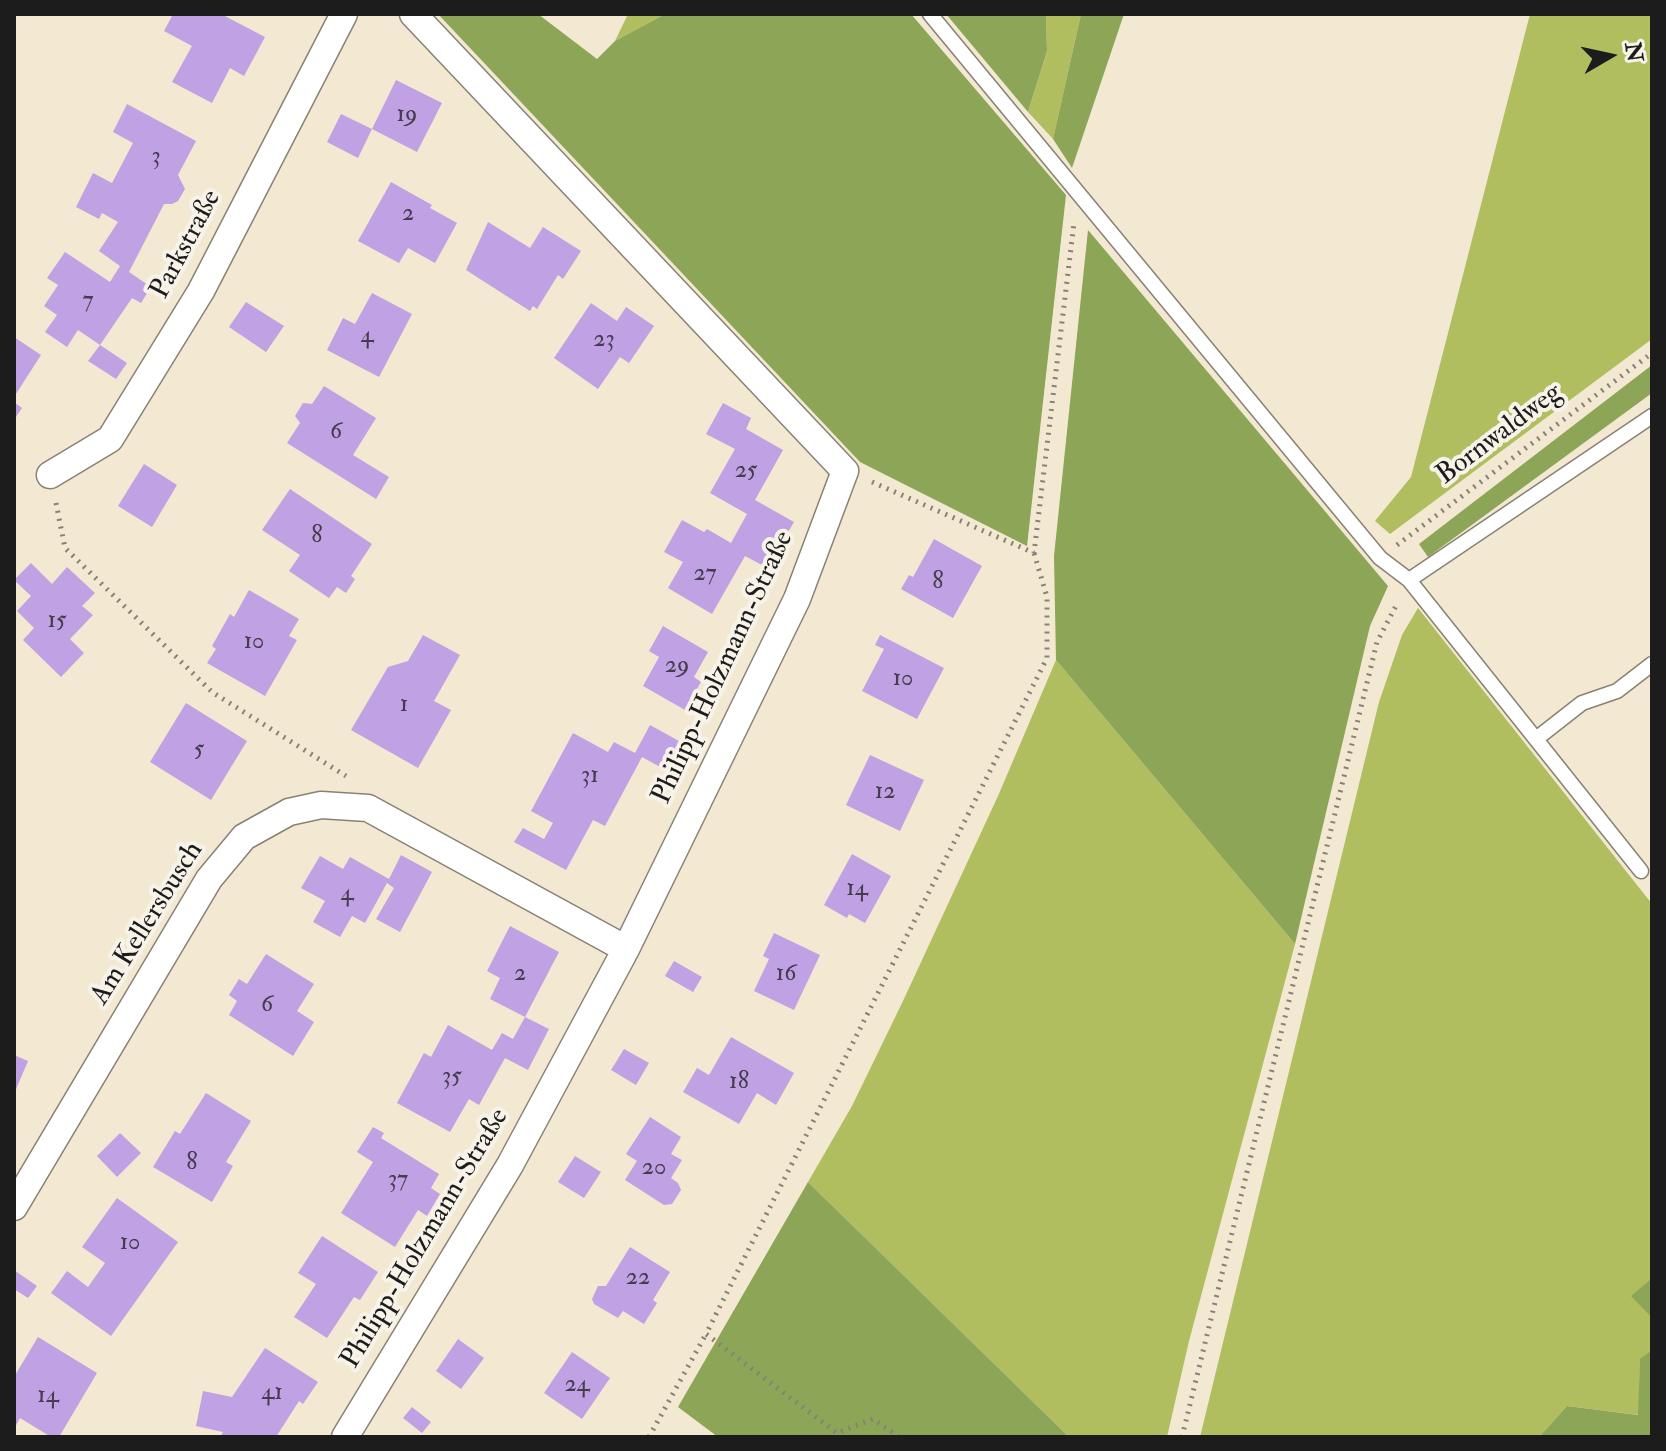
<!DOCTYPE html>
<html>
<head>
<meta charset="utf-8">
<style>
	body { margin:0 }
	#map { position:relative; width:1666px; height:1451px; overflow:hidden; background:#f3e8d1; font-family:"IM FELL Double Pica",serif }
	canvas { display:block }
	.frame { position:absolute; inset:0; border:16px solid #1c1c1c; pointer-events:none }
	.north { position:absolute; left:1570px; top:16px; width:80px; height:80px; -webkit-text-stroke:6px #f7f3e8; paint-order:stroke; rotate:81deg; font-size:22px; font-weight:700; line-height:32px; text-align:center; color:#1c1c1c }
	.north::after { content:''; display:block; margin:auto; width:28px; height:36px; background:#1c1c1c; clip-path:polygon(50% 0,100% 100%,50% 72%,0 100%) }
</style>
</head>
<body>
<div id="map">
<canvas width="1666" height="1451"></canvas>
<div class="frame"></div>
<div class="north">N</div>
</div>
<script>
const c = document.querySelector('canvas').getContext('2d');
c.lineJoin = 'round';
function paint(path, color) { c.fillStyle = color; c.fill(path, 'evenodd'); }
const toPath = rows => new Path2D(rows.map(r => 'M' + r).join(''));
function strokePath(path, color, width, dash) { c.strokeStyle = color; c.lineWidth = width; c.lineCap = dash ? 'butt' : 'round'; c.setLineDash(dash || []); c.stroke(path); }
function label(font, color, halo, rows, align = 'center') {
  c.font = font + ' "IM FELL Double Pica",serif'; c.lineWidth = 8; c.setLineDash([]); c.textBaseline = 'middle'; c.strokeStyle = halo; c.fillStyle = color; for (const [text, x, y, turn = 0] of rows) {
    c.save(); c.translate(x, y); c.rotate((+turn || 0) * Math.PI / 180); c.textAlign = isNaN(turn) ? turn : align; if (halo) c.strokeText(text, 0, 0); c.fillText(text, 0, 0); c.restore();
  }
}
const green = toPath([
	[628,14,665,14,615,41],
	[1046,14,1081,14,1053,139,1028,112,1047,51],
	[1530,14,1652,14,1652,339,1390,534,1375,521,1411,477],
	[1418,608,1652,904,1652,1278,1632,1296,1652,1318,1652,1350,1640,1360,1639,1415,1567,1406,1539,1437,1200,1437,1379,702,1402,635],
	[1056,660,1295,944,1189,1341,1167,1437,1069,1437,808,1182,852,1106,903,1001,998,796]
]);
const forest = toPath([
	[438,14,538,14,597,59,615,41,665,14,911,14,1066,195,1027,546,860,462],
	[946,14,1046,14,1047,51,1028,112],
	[1081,14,1124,14,1072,168,1053,139],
	[1088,230,1388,586,1370,626,1295,944,1056,660,1054,556],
	[1652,365,1652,393,1428,557,1419,544],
	[808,1182,1069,1437,718,1437,678,1407],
	[1652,1278,1652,1318,1631,1296],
	[1652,1350,1652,1437,1539,1437,1567,1406,1638,1415,1640,1359]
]);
const building = toPath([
	[173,14,221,14,265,37,244,76,230,68,212,103,172,82,192,46,164,31],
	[396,80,442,103,417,152,372,129],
	[127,104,196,141,178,175,185,189,178,201,172,204,164,204,129,272,151,287,141,303,132,298,100,345,78,330,67,347,45,332,57,315,44,306,58,285,47,278,65,252,110,282,120,266,99,251,118,222,102,213,99,219,76,207,93,173,112,183,133,143,113,132],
	[341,114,372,129,358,158,327,142],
	[391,182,432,205,430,208,457,223,435,263,408,248,399,263,358,241],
	[488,222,530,248,543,227,581,251,563,279,558,275,537,309,533,306,530,311,466,270],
	[372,293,412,314,379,377,327,350,343,318,355,324],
	[246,302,284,326,266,352,229,327],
	[591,303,617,321,626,307,654,326,629,363,620,357,598,389,554,358],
	[14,337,41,355,14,397],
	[100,345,127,363,116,379,88,361],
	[324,386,376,418,353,455,389,477,376,499,287,443,300,423,295,416,303,403,312,404],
	[14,402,22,408,14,420],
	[723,403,751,418,746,429,783,450,755,500,794,522,778,549,784,552,773,571,745,556,712,614,668,588,683,562,664,552,682,520,704,532,707,529,731,543,747,514,710,493,735,449,706,434],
	[144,464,177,485,152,527,118,506],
	[290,489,372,544,351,576,355,579,346,593,337,587,329,598,289,571,300,555,262,530],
	[934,539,982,566,953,618,901,589,909,575,913,577],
	[31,563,52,584,67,567,95,593,82,606,93,615,70,639,84,653,61,677,23,640,34,628,17,611,31,596,14,580],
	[249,590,299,619,289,636,297,640,265,696,207,663,216,649,212,646,230,614,234,617],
	[663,626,708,652,694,677,701,682,685,710,643,686,659,657,649,651],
	[423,635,460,655,434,701,451,710,418,768,351,730,388,667,408,661],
	[880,635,944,668,917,719,862,691,884,649,875,645],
	[186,703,247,741,211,800,150,762],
	[650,725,688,746,673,774,642,757,605,826,593,820,566,870,514,842,523,828,544,839,553,823,531,811,573,733,608,752,614,742,635,753],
	[870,755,924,780,900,831,846,805],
	[852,854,891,876,865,923,849,914,847,918,824,905],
	[401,855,432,872,400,932,376,919,394,888,387,883,365,923,352,916,340,937,313,922,325,901,301,888,320,856,343,869,350,857,389,879],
	[510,926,559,952,525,1017,490,999,500,978,487,971],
	[774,933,820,955,794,1010,754,991,769,959,763,956],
	[266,954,314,984,297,1011,314,1022,293,1056,229,1015,237,1001,229,995,239,979,247,984],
	[674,961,702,977,693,992,665,976],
	[525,1017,549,1029,528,1070,505,1058,479,1105,469,1099,450,1132,397,1103,424,1053,431,1057,448,1025,492,1050,502,1033,513,1039],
	[731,1037,794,1073,776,1105,757,1093,739,1124,683,1092,697,1068,709,1075],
	[624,1049,649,1063,636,1085,611,1070],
	[14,1055,28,1061,14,1094],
	[206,1093,251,1121,226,1162,233,1166,212,1202,153,1167,175,1131,180,1134],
	[650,1117,681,1137,671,1154,682,1160,671,1178,678,1183,681,1190,672,1204,664,1205,625,1180,637,1161,626,1154],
	[373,1127,384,1133,381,1138,439,1174,431,1188,440,1194,427,1216,418,1210,395,1247,341,1213,373,1162,357,1152],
	[120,1133,141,1153,117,1177,97,1156],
	[575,1156,601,1172,584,1198,558,1182],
	[117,1198,178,1242,111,1336,51,1293,67,1271,88,1287,105,1263,82,1247],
	[322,1236,378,1272,360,1300,354,1297,327,1338,294,1317,316,1284,298,1273],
	[630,1247,670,1272,653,1300,657,1303,644,1324,623,1311,618,1318,594,1304,592,1299,598,1286,606,1286],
	[14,1270,37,1286,28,1298,14,1289],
	[38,1337,97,1373,59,1437,51,1437,20,1418,14,1429,14,1377],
	[458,1339,484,1358,461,1389,436,1371],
	[265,1348,318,1382,303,1404,299,1401,276,1437,220,1437,223,1432,196,1426,203,1391,232,1397],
	[572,1352,610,1378,582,1419,544,1393],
	[412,1407,431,1422,422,1433,403,1418]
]);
const path = toPath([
	[872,482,1034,553,1074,223],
	[56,503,65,548,212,692,346,776],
	[1397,545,1652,353],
	[649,1437,706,1334],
	[899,1437,873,1419,837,1433,706,1334,1047,658,1047,597,1034,553],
	[1182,1437,1377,642,1398,602]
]);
const lane = toPath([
	[930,14,1380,558,1409,580,1641,871],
	[1409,580,1652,416],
	[1536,739,1582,703,1617,691,1652,664]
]);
const street = toPath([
	[50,475,110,439,201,291,344,14],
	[14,1207,209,879,244,837,289,812,321,805,368,808,626,949],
	[345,1437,510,1165,626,949,797,599,845,471,413,14]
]);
const numberNames = [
	["19",407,116],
	["3",156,158],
	["2",408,215],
	["7",88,302],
	["4",367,337],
	["23",604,341],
	["6",336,433],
	["25",746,472],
	["8",317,537],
	["27",705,575],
	["8",938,583],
	["15",57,622],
	["10",254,643],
	["29",677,667],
	["10",903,680],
	["1",404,706],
	["5",199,751],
	["31",590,777],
	["12",885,793],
	["14",857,890],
	["4",347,895],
	["2",520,975],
	["16",786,975],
	["6",267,1006],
	["35",452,1078],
	["18",739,1083],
	["8",192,1164],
	["20",654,1169],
	["37",398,1181],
	["10",130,1244],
	["22",638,1279],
	["24",577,1386],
	["41",272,1394],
	["14",48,1397]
];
const streetNames = [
	["Parkstraße",187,245,-62],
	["Bornwaldweg",1500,435,-37],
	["Philipp-Holzmann-Straße",724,668,-65],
	["Am Kellersbusch",148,924,-58],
	["Philipp-Holzmann-Straße",426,1239,-59]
];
paint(green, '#b0be60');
paint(forest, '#8ca556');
paint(building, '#c0a1e3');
strokePath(lane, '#888276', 17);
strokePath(street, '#888276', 29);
strokePath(path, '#888276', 5, [2, 6]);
strokePath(lane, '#fff', 14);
strokePath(street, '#fff', 26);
label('24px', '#453d4e', null, numberNames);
label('28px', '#1c1c1c', '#f7f3e8', streetNames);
</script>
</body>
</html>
